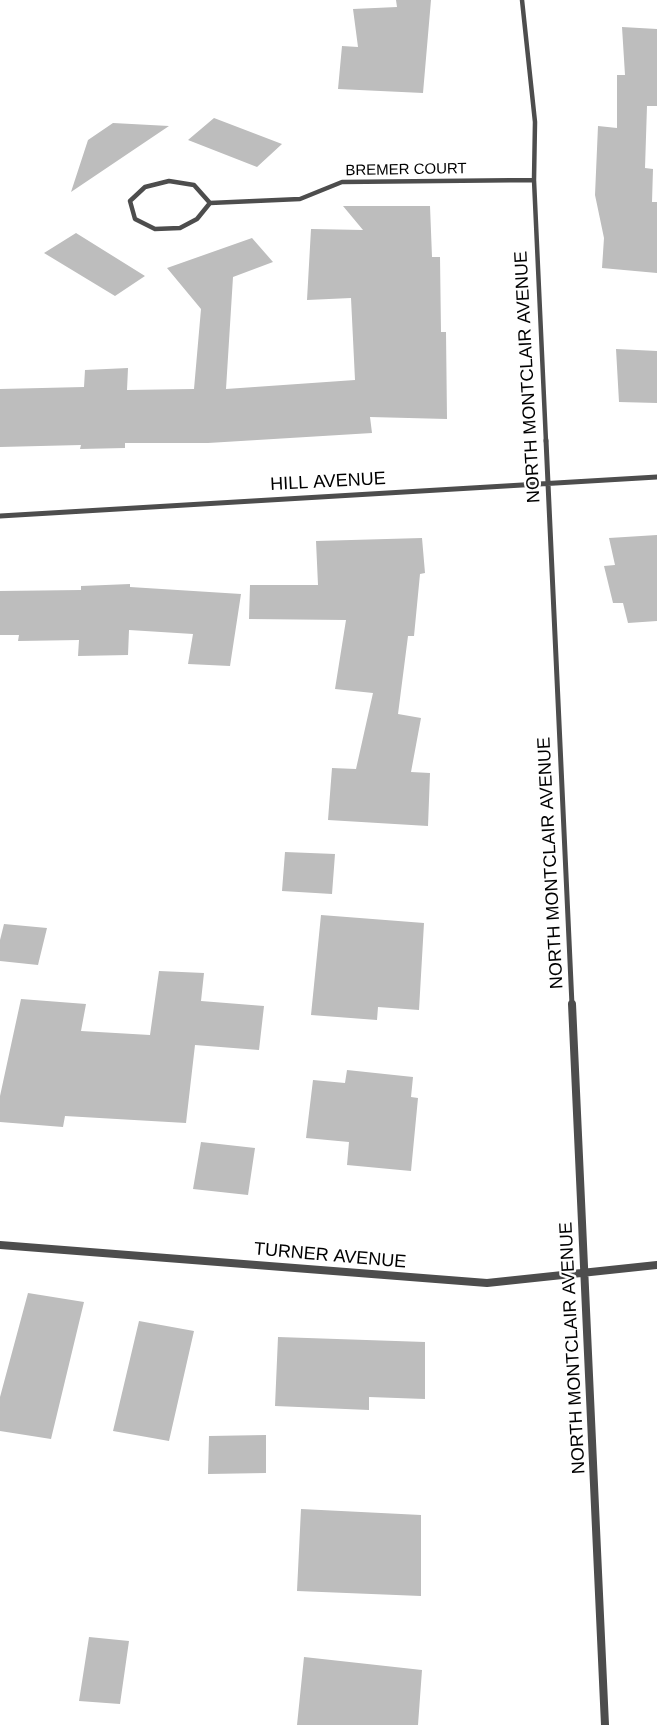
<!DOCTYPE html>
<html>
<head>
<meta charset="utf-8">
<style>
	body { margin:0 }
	canvas { display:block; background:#fff }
</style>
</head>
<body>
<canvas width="657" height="1725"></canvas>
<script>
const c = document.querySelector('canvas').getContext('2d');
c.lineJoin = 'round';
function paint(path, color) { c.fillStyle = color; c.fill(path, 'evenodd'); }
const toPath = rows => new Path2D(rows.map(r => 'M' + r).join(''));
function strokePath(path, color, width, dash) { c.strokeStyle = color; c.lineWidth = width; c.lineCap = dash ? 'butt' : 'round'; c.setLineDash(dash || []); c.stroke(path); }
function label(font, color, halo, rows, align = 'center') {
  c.font = font + ' Helvetica,sans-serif'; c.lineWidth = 4.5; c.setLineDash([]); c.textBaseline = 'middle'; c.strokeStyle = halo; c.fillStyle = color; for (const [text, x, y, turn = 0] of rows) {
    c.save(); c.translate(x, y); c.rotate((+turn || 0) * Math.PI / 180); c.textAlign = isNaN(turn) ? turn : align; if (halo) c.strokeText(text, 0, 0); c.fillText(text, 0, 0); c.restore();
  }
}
const building = toPath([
	[396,0,431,0,423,93,338,89,342,46,358,47,353,9,397,7],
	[622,27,657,29,657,106,647,106,645,168,653,169,652,202,657,202,657,273,602,268,604,238,595,195,598,126,617,128,617,75,625,75],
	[214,118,282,144,257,167,188,140],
	[113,123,169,126,71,192,88,140],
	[343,206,430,206,432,257,440,257,441,332,446,332,447,419,370,417,372,433,208,443,125,443,125,448,80,449,81,445,0,447,0,389,84,387,85,370,128,368,127,390,194,389,201,309,167,268,252,238,273,262,233,277,226,389,355,380,351,298,307,300,311,229,363,230],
	[76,233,145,276,115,296,44,253],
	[616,349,657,351,657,403,619,402],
	[657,535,657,621,628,623,623,603,613,603,604,566,615,565,609,538],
	[422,538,425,573,420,574,414,636,408,636,398,714,421,718,411,772,430,773,428,826,328,820,332,768,356,769,373,693,335,689,346,620,249,619,250,585,318,585,316,541],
	[130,584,130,587,241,594,230,666,188,664,193,634,129,630,128,655,78,656,79,640,18,641,19,635,0,635,0,591,81,590,81,586],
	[285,852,335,854,332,894,282,891],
	[321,915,424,923,419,1010,378,1007,377,1020,311,1015],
	[4,924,47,928,38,965,0,961,0,940],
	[159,971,204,973,201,1001,264,1006,259,1050,195,1045,186,1123,65,1116,63,1127,0,1122,0,1096,21,999,86,1004,81,1031,150,1035],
	[347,1070,413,1077,411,1097,418,1098,411,1171,347,1165,349,1142,306,1138,313,1080,345,1083],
	[201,1142,255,1148,248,1195,193,1189],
	[28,1293,84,1302,51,1439,0,1431,0,1397],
	[139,1321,194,1331,169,1441,113,1431],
	[278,1337,425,1342,425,1399,369,1397,369,1410,275,1406],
	[266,1435,266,1473,208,1474,209,1436],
	[301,1509,421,1515,421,1596,297,1591],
	[89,1637,129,1641,120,1704,79,1701],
	[304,1657,422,1670,418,1725,297,1725]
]);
const minorFar2 = toPath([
	[522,0,535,122,534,180,546,442],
	[169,181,194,185,210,203,197,219,180,228,155,229,135,219,130,201,145,187,169,181],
	[210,203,300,199,342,182,534,180]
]);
const minorFar1 = toPath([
	[546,440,572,1005],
	[0,516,657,477]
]);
const minor = toPath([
	[572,1004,605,1725],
	[0,1245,487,1283,657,1265]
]);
const farStreetnames = [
	["BREMER COURT",406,170,-1]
];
const streetNames = [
	["NORTH MONTCLAIR AVENUE",528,377,-93],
	["HILL AVENUE",328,482,-3],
	["NORTH MONTCLAIR AVENUE",551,863,-93],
	["TURNER AVENUE",330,1256,5],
	["NORTH MONTCLAIR AVENUE",573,1348,-93]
];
paint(building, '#bdbdbd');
strokePath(minorFar2, '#4d4d4d', 4.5);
strokePath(minorFar1, '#4d4d4d', 5);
strokePath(minor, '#4d4d4d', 8);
label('15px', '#000', '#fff', farStreetnames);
label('18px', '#000', '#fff', streetNames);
</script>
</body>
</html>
